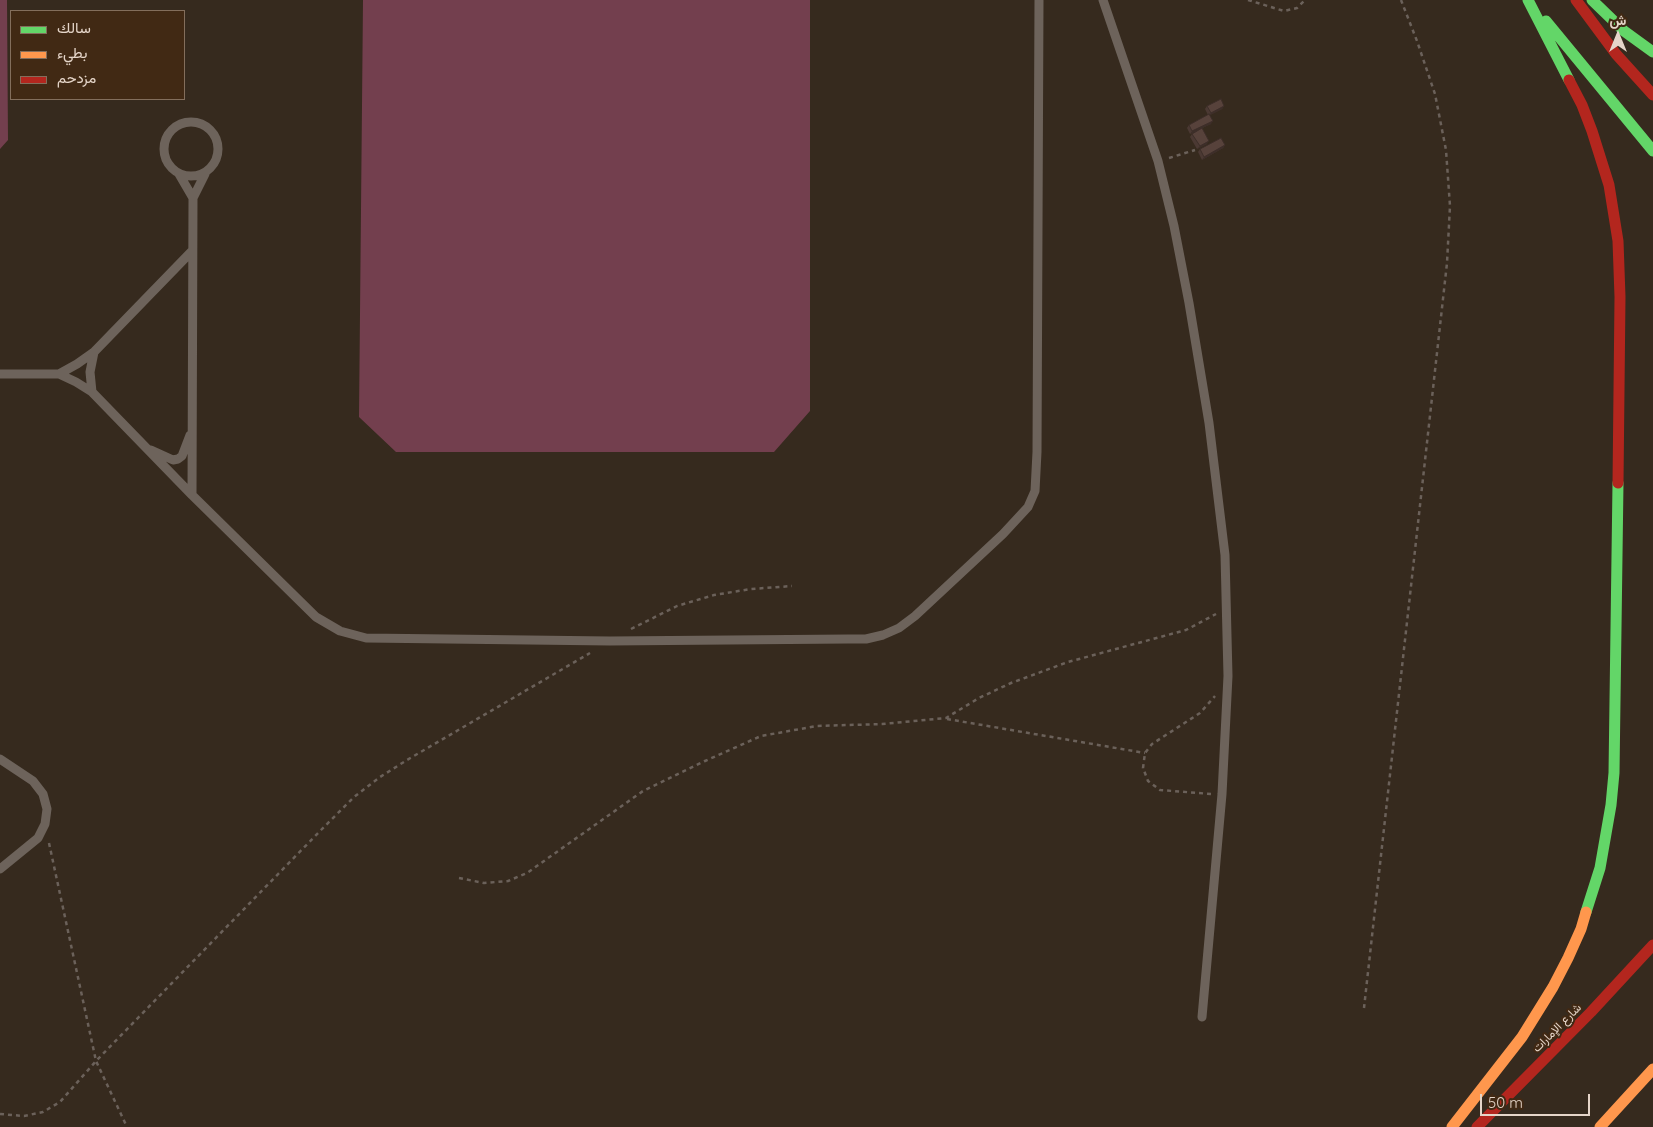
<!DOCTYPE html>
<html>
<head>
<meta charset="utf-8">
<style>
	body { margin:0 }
	#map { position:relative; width:1653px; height:1127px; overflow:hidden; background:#362a1e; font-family:Quicksand,Vazirmatn,sans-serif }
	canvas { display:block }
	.legend { position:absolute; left:10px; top:10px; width:175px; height:90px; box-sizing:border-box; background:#412914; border:1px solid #836e5c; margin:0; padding:6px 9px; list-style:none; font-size:15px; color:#e5d5c9 }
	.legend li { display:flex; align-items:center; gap:10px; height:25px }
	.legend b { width:25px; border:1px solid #836e5c }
	.north { position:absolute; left:1593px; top:10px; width:50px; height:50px; -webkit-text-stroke:4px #412914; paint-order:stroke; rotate:0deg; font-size:14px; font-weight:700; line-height:20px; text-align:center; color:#e5d5c9 }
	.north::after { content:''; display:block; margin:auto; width:18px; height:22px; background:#e5d5c9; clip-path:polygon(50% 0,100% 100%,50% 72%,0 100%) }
	.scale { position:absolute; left:1480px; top:1094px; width:110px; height:22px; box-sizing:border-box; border:2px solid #e5d5c9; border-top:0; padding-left:6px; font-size:15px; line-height:18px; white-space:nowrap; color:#e5d5c9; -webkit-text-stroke:4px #412914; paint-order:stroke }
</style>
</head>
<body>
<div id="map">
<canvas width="1653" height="1127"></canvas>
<ul class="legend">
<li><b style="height:6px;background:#63d668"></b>سالك</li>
<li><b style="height:6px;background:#ff974d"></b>بطيء</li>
<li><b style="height:6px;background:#b3261e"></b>مزدحم</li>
</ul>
<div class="north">ش</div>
<div class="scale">50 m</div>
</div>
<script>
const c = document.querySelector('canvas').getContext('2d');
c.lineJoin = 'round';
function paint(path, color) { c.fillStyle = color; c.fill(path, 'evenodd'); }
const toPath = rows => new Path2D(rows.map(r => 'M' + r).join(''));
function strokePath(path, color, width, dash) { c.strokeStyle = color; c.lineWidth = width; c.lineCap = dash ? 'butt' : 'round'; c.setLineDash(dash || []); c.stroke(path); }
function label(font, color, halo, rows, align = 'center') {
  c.font = font + ' Quicksand,Vazirmatn,sans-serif'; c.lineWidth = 4; c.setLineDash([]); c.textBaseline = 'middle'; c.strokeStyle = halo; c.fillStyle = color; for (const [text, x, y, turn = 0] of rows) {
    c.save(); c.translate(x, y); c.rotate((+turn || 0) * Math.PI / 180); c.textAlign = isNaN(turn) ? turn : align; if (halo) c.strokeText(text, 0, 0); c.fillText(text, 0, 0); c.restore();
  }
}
const green = toPath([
	[0,0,7,0,8,140,0,149],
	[363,0,810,0,810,411,774,452,396,452,359,417]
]);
const path = toPath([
	[1248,0,1284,11,1297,8,1305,0],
	[1169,158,1195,150],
	[631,629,677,606,714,595,751,589,792,586],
	[947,719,1145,753],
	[1211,794,1160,790,1148,781,1143,768,1145,753,1152,744,1200,713,1215,696],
	[49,843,96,1061,127,1127],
	[459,878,484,883,508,881,527,873,643,791,705,761,761,736,817,726,882,724,946,718,979,698,1011,683,1068,662,1186,630,1216,614],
	[1364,1008,1447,263,1450,206,1446,150,1435,94,1417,41,1401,0],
	[0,1114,24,1116,43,1112,60,1102,96,1061,321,830,354,797,380,777,407,760,590,653]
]);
const lane = toPath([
	[1103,0,1158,161,1174,226,1189,303,1209,423,1225,555,1228,676,1222,794,1202,1017],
	'164 149a27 27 0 1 1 54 0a27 27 0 1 1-54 0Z',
	[179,174,193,198],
	[0,374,59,374,76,382,92,392,192,495,316,617,340,631,366,638,610,641,848,639,866,639,883,635,899,628,915,616,1003,534,1028,507,1035,491,1037,452,1039,0],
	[59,374,77,364,94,352,192,251],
	[92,392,90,372,94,352],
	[151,450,173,460,178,459,182,456,190,435],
	[192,495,193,198,205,174],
	[0,759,33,781,43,794,47,809,45,824,38,838,0,869]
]);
const fast = toPath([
	[1528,0,1569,80],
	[1592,0,1624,31,1653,52],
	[1546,21,1653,151],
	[1586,912,1600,868,1611,805,1614,773,1618,483]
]);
const slow = toPath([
	[1452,1127,1522,1037,1553,987,1568,958,1581,929,1586,912],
	[1600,1127,1653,1069]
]);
const jam = toPath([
	[1576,0,1616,54,1653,95],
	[1569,80,1582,105,1592,131,1609,185,1618,241,1620,297,1618,483],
	[1477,1127,1591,1012,1653,945]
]);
const wall = toPath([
	[1207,106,1224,106,1222,109,1210,115,1211,124,1202,128,1207,144,1197,149,1190,137,1192,134,1202,129,1190,134,1187,128,1189,125,1208,115,1205,109],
	[1225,145,1223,148,1202,160,1198,152,1200,149]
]);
const shadedWall = toPath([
	[1224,106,1222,109,1208,116,1211,113],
	[1213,121,1211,124,1190,134,1192,131],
	[1209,141,1207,144,1197,149,1200,146],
	[1225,145,1223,148,1202,160,1204,157]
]);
const building = toPath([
	[1221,99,1224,106,1211,113,1207,106,1221,99],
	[1209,114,1213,121,1192,131,1189,125,1209,114],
	[1202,128,1209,141,1200,146,1192,134,1202,128],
	[1221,138,1225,145,1204,157,1200,149,1221,138]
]);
const streetNames = [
	["شارع الإمارات",1557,1028,-45]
];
paint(green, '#733f4e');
strokePath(path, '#6b615a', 2.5, [4, 4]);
strokePath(lane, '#6d635b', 9);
strokePath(fast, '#63d668', 11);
strokePath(slow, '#ff974d', 11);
strokePath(jam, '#b3261e', 11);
paint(wall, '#4b3933');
paint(shadedWall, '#3d2e29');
paint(building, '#57423b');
strokePath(building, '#3d2e29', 1);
label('12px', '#e5d5c9', '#412914', streetNames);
</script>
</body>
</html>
